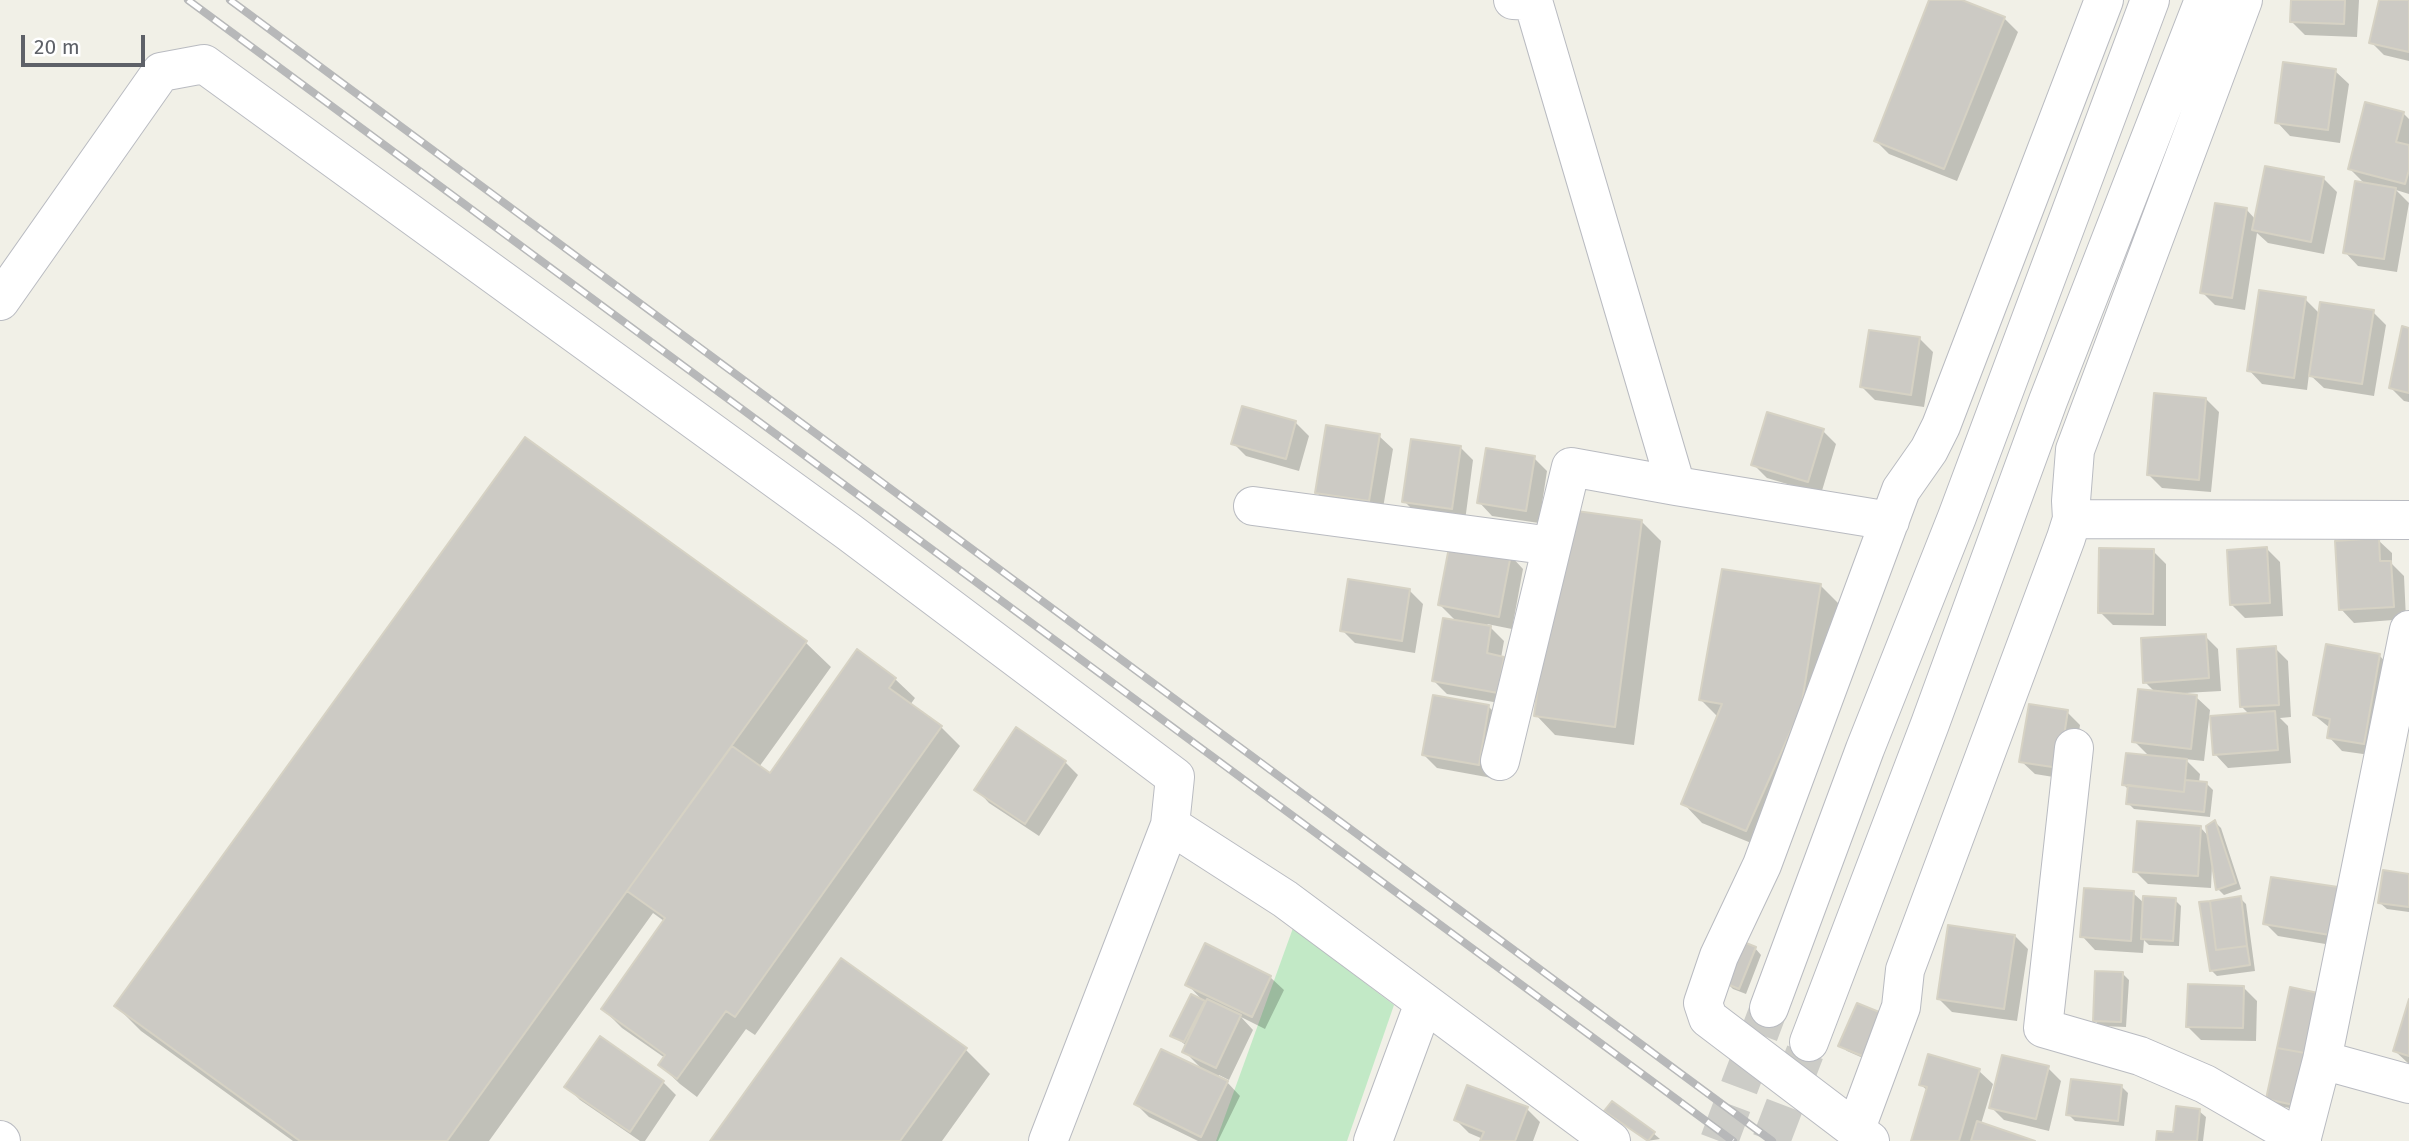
<!DOCTYPE html>
<html>
<head>
<meta charset="utf-8">
<style>
	body { margin:0 }
	#map { position:relative; width:2409px; height:1141px; overflow:hidden; background:#f1f0e7; font-family:"Fira Sans",sans-serif }
	canvas { display:block }
	.scale { position:absolute; left:21px; top:35px; width:124px; height:32px; box-sizing:border-box; border:4px solid #5e6168; border-top:0; padding-left:9px; font-size:21px; line-height:24px; white-space:nowrap; color:#5e6168; -webkit-text-stroke:5px #fff; paint-order:stroke }
</style>
</head>
<body>
<div id="map">
<canvas width="2409" height="1141"></canvas>
<div class="scale">20 m</div>
</div>
<script>
const c = document.querySelector('canvas').getContext('2d');
c.lineJoin = 'round';
function paint(path, color) { c.fillStyle = color; c.fill(path, 'evenodd'); }
const toPath = rows => new Path2D(rows.map(r => 'M' + r).join(''));
function strokePath(path, color, width, dash) { c.strokeStyle = color; c.lineWidth = width; c.lineCap = dash ? 'butt' : 'round'; c.setLineDash(dash || []); c.stroke(path); }
const green = toPath([
	[1293,928,1394,1005,1347,1141,1216,1141]
]);
const shadow = toPath([
	[1931,0,1957,0,2004,18,2018,32,1957,181,1889,154,1876,141],
	[2293,0,2359,0,2357,37,2305,35,2292,22],
	[2381,0,2409,0,2409,61,2384,55,2371,42],
	[2335,71,2349,84,2340,143,2290,136,2277,122],
	[2403,113,2409,119,2409,194,2396,190,2409,203,2397,272,2358,266,2345,252,2365,184,2350,169],
	[2324,179,2337,192,2324,254,2268,243,2257,233,2245,310,2215,305,2202,292,2246,209,2256,220],
	[2305,299,2320,314,2373,312,2386,325,2374,396,2324,388,2309,374,2307,390,2262,384,2249,370],
	[2409,330,2409,402,2404,401,2391,388],
	[1920,339,1933,352,1924,407,1875,400,1861,386],
	[2206,399,2219,412,2211,492,2162,488,2149,475],
	[1243,408,1296,423,1309,436,1299,471,1246,456,1233,443],
	[1823,431,1836,444,1821,494,1767,478,1753,464],
	[1379,436,1393,449,1382,514,1330,505,1316,492],
	[525,439,806,643,831,667,759,767,770,775,857,652,895,679,915,698,910,705,941,727,960,746,755,1035,746,1029,697,1097,680,1084,660,1065,665,1058,622,1028,603,1009,664,921,653,913,489,1141,293,1141,141,1031,116,1006],
	[1460,447,1473,460,1465,521,1417,514,1404,501],
	[1534,458,1547,471,1539,523,1492,516,1479,502],
	[1641,521,1661,541,1634,745,1555,735,1536,715],
	[2378,540,2392,553,2392,564,2404,576,2406,619,2354,623,2341,609],
	[2267,549,2280,562,2283,616,2245,618,2232,605],
	[2153,551,2166,564,2166,626,2113,625,2100,612],
	[1510,555,1523,569,1512,629,1487,624,1504,641,1501,658,1517,671,1511,705,1447,694,1434,681,1457,622,1440,605],
	[1821,586,1840,605,1766,849,1702,823,1683,803,1719,718,1701,700],
	[1410,591,1423,604,1415,653,1355,643,1342,630],
	[2205,636,2218,649,2221,691,2185,693,2185,695,2196,697,2210,710,2204,761,2185,759,2200,774,2199,783,2207,784,2213,790,2210,817,2134,809,2128,803,2129,790,2124,785,2150,757,2134,741,2156,693,2145,682],
	[2275,648,2288,661,2291,717,2280,718,2288,726,2291,763,2228,768,2215,754,2250,715,2241,706],
	[2379,655,2392,669,2377,756,2342,751,2329,737,2330,728,2314,715],
	[1489,707,1502,720,1492,778,1437,768,1424,755],
	[2067,712,2080,725,2072,780,2035,774,2021,761],
	[1065,762,1078,775,1039,836,989,803,976,789],
	[2215,822,2221,828,2241,889,2224,895,2218,889,2212,865,2211,888,2148,884,2135,871,2201,828,2209,837],
	[2409,875,2409,912,2387,909,2380,903],
	[2337,888,2343,947,2278,936,2265,923],
	[2133,893,2145,904,2175,900,2181,906,2179,946,2149,945,2144,940,2143,953,2095,950,2082,936],
	[2240,898,2246,904,2255,971,2217,976,2211,970],
	[2015,936,2028,949,2017,1021,1952,1012,1939,999],
	[1755,948,1761,955,1746,994,1733,989,1727,983],
	[2123,974,2129,980,2126,1027,2101,1026,2094,1020],
	[1270,977,1284,990,1265,1029,1241,1017,1253,1030,1229,1080,1219,1075,1218,1078,1227,1082,1240,1096,1218,1141,1198,1141,1149,1117,1136,1104,1203,1070,1184,1051,1187,1046,1172,1035,1192,997,1205,1003,1187,984],
	[2243,987,2257,1001,2256,1041,2201,1040,2188,1027],
	[2318,994,2300,1110,2274,1105,2268,1098],
	[1858,1005,1872,1062,1847,1051,1840,1045],
	[2409,1005,2409,1064,2395,1051],
	[965,1049,990,1074,942,1141,712,1141],
	[2048,1068,2061,1081,2049,1131,2004,1120,1991,1107],
	[1979,1071,1993,1084,1981,1124,2029,1141,1913,1141,1928,1091,1921,1085],
	[663,1082,676,1095,645,1141,640,1141,580,1100,567,1087],
	[2121,1086,2128,1093,2124,1126,2075,1121,2068,1114],
	[1527,1109,1540,1122,1533,1141,1482,1141,1483,1139,1469,1133,1456,1120],
	[1607,1111,1653,1133,1660,1139,1647,1141],
	[2199,1111,2206,1117,2203,1141,2158,1141,2175,1134]
]);
const building = toPath([
	[1929,0,1962,0,2005,17,1944,169,1874,141,1929,0],
	[2291,0,2345,0,2344,24,2290,22,2291,0],
	[2379,0,2409,0,2409,52,2369,43,2379,0],
	[2283,62,2336,69,2328,130,2275,123,2283,62],
	[2365,102,2404,112,2396,142,2409,145,2409,170,2405,184,2348,169,2365,102],
	[2265,166,2324,177,2311,242,2252,230,2265,166],
	[2355,181,2396,188,2384,259,2343,253,2355,181],
	[2215,203,2247,208,2232,298,2200,293,2215,203],
	[2259,290,2306,297,2294,378,2247,371,2259,290],
	[2320,302,2374,310,2362,384,2309,376,2320,302],
	[2402,326,2409,328,2409,393,2389,388,2402,326],
	[1869,330,1920,337,1911,395,1860,387,1869,330],
	[2154,393,2206,398,2199,480,2147,475,2154,393],
	[1242,406,1296,421,1286,459,1231,444,1242,406],
	[1767,412,1824,429,1808,482,1751,465,1767,412],
	[1326,425,1380,434,1369,501,1315,493,1326,425],
	[525,437,807,641,447,1141,300,1141,114,1006,525,437],
	[1411,439,1461,446,1452,509,1402,502,1411,439],
	[1486,448,1535,456,1526,511,1477,503,1486,448],
	[1562,509,1642,520,1615,727,1534,716,1562,509],
	[2379,538,2380,561,2391,561,2394,607,2339,610,2335,541,2379,538],
	[1450,542,1511,554,1499,617,1438,605,1450,542],
	[2267,547,2270,603,2230,605,2227,550,2267,547],
	[2099,548,2154,549,2153,614,2098,613,2099,548],
	[1722,569,1821,584,1801,708,1746,831,1681,804,1722,704,1699,700,1722,569],
	[1348,579,1410,589,1402,641,1340,631,1348,579],
	[1443,618,1491,626,1487,653,1504,657,1498,693,1432,681,1443,618],
	[2206,634,2209,678,2143,683,2141,638,2206,634],
	[2326,644,2380,654,2364,744,2327,738,2330,719,2313,715,2326,644],
	[2276,646,2279,705,2240,707,2237,649,2276,646],
	[857,649,896,678,889,688,942,726,735,1017,726,1011,677,1079,658,1065,665,1055,601,1009,665,918,627,891,732,746,770,773,857,649],
	[2138,689,2197,695,2191,749,2132,742,2138,689],
	[1433,695,1489,705,1479,765,1422,755,1433,695],
	[2029,704,2068,710,2059,768,2019,762,2029,704],
	[2275,711,2278,750,2213,755,2210,716,2275,711],
	[1016,727,1066,761,1025,824,974,790,1016,727],
	[2126,753,2187,759,2184,792,2122,785,2126,753],
	[2185,780,2207,782,2204,812,2126,804,2128,785,2184,792,2185,780],
	[2215,820,2236,883,2216,890,2206,826,2215,820],
	[2137,821,2201,826,2198,876,2133,872,2137,821],
	[2383,870,2409,874,2409,907,2378,903,2383,870],
	[2271,877,2338,887,2330,935,2263,924,2271,877],
	[2084,888,2134,891,2131,941,2080,937,2084,888],
	[2143,896,2176,898,2173,941,2141,939,2143,896],
	[2241,896,2247,946,2216,950,2210,901,2241,896],
	[2210,901,2216,950,2247,946,2250,965,2210,971,2199,902,2210,901],
	[1948,925,2015,935,2004,1009,1937,999,1948,925],
	[1741,941,1756,947,1739,989,1725,983,1741,941],
	[1205,943,1271,976,1252,1017,1185,985,1205,943],
	[841,958,967,1048,900,1141,710,1141,841,958],
	[2095,971,2123,972,2121,1022,2093,1021,2095,971],
	[2188,984,2244,986,2243,1028,2186,1027,2188,984],
	[2290,987,2318,993,2305,1053,2277,1048,2290,987],
	[1191,994,1205,1001,1184,1042,1170,1036,1191,994],
	[1207,999,1241,1015,1216,1068,1182,1052,1207,999],
	[2409,999,2409,1056,2393,1051,2409,999],
	[1857,1003,1884,1014,1865,1057,1838,1046,1857,1003],
	[600,1036,664,1081,630,1132,564,1087,600,1036],
	[2277,1048,2305,1053,2294,1105,2266,1099,2277,1048],
	[1161,1049,1228,1081,1201,1137,1134,1104,1161,1049],
	[1928,1054,1980,1069,1959,1141,1911,1141,1927,1087,1919,1085,1928,1054],
	[2002,1055,2049,1066,2036,1119,1989,1108,2002,1055],
	[2071,1079,2122,1085,2118,1121,2066,1115,2071,1079],
	[1467,1085,1528,1107,1515,1141,1480,1141,1484,1132,1454,1120,1467,1085],
	[1612,1101,1655,1132,1648,1141,1604,1111,1612,1101],
	[2176,1106,2200,1109,2197,1141,2156,1141,2157,1131,2173,1132,2176,1106],
	[1977,1121,2035,1141,1971,1141,1977,1121]
]);
const minorTunnel = toPath([
	[1719,1141,1769,1008],
	[1771,1141,1809,1042]
]);
const minor = toPath([
	[1513,0,1533,1,1676,486],
	[0,301,161,72,204,64,849,532,1175,777,1170,825],
	[1253,506,1552,546],
	[2072,519,2409,520],
	[2074,748,2043,1028,2140,1056,2205,1084,2302,1140],
	[1500,761,1571,467,1676,486,1890,521],
	[1769,1008,1865,749,1957,517,2150,0],
	[1809,1042,1930,724,2048,401,2204,0],
	[2322,1060,2409,1084],
	[1855,1131,1901,1007,1905,970,2066,538,2072,519,2071,501,2075,450,2243,0],
	[0,1140,1,1141],
	[1048,1141,1170,825,1285,899,1611,1141],
	[1373,1141,1424,1003],
	[1870,1141,1708,1018,1703,1003,1719,956,1762,865,1901,490,1929,450,1941,426,2104,0],
	[2301,1141,2322,1060,2409,630]
]);
const rail = toPath([
	[188,0,1733,1141],
	[230,0,1772,1141]
]);
paint(green, '#c2e9c6');
paint(shadow, '#0003');
paint(building, '#cccac4');
strokePath(building, '#d6d2c4', 2);
strokePath(minorTunnel, '#ccccc7', 38, [38, 19]);
strokePath(minor, '#b9bbc1', 40);
strokePath(minor, '#fff', 38);
strokePath(rail, '#b7b8b9', 8);
strokePath(rail, '#fff', 5, [16]);
</script>
</body>
</html>
